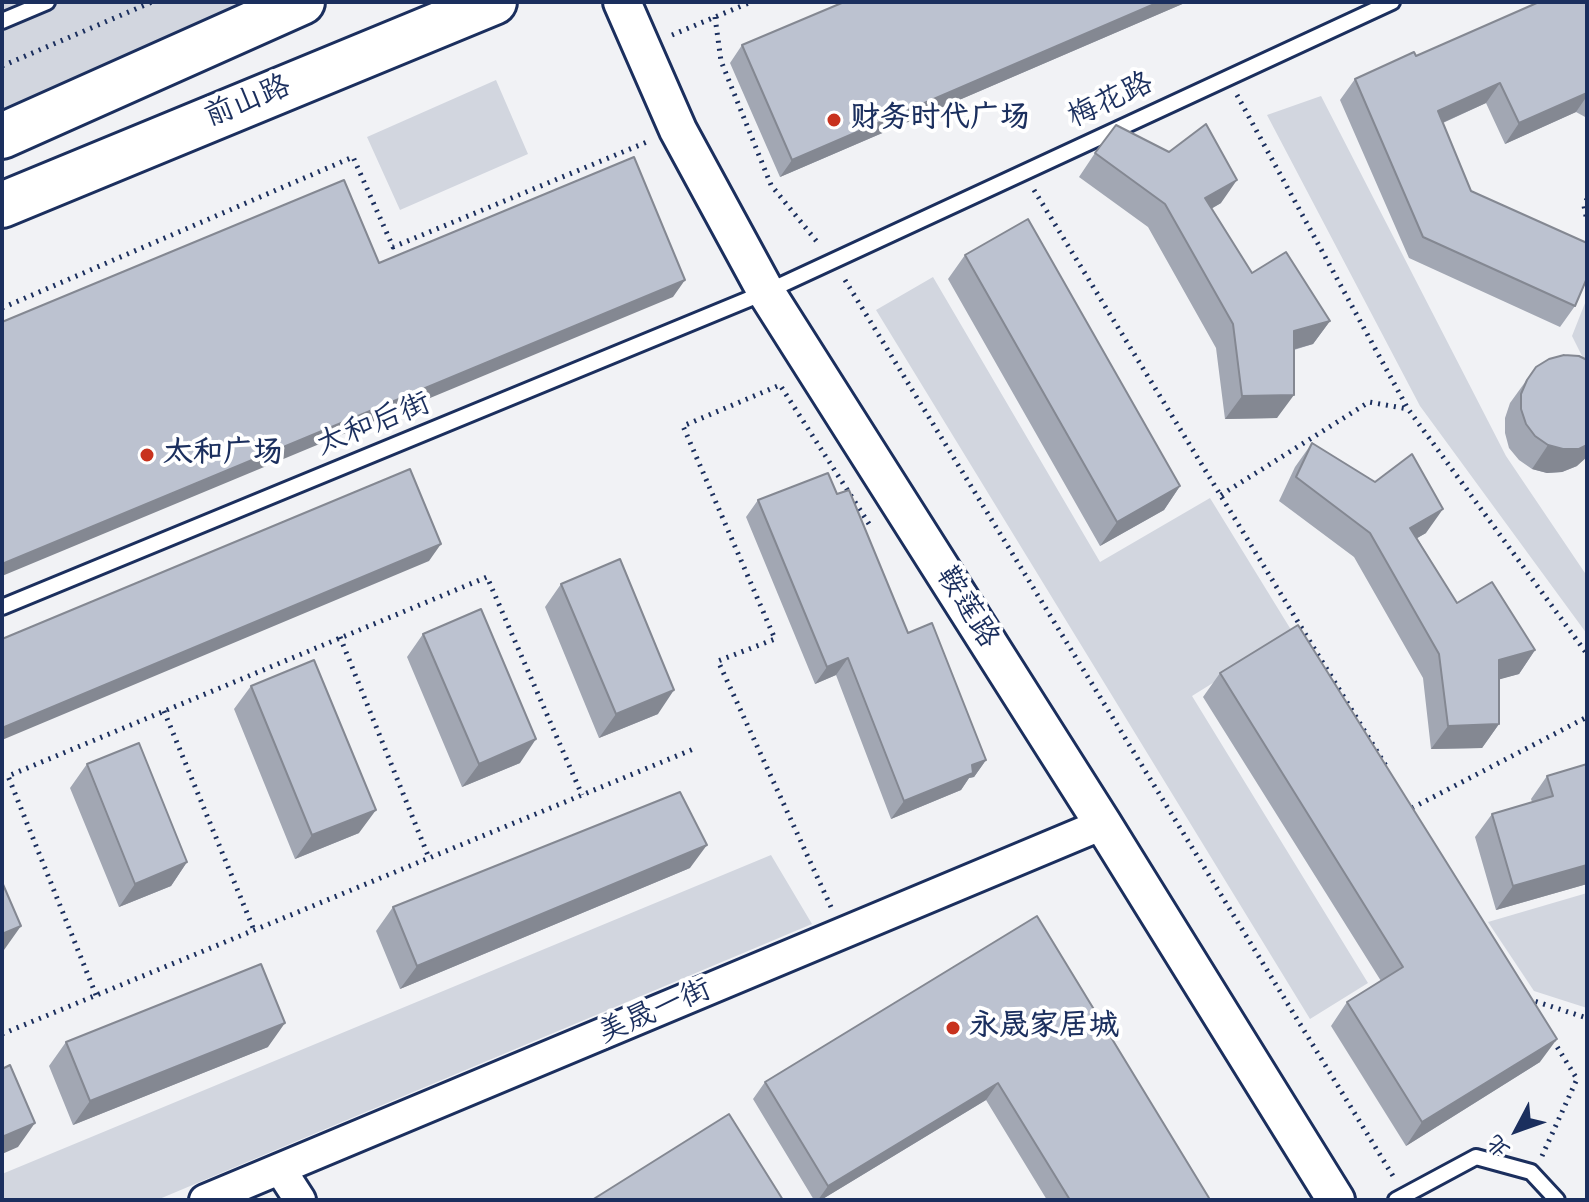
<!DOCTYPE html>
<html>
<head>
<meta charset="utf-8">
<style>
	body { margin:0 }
	#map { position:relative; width:1589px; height:1202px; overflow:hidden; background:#f1f2f5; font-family:Mynerve,"LXGW WenKai TC",sans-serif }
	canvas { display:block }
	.frame { position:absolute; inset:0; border:4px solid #1b2f5e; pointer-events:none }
	.north { position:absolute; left:1477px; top:1090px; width:80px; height:80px; -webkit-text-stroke:6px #fff; paint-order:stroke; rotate:229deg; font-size:22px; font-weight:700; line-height:32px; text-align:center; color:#1b2f5e }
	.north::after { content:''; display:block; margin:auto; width:28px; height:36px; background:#1b2f5e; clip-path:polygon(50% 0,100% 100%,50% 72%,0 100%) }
</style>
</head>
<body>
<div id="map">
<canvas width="1589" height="1202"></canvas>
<div class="frame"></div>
<div class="north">北</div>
</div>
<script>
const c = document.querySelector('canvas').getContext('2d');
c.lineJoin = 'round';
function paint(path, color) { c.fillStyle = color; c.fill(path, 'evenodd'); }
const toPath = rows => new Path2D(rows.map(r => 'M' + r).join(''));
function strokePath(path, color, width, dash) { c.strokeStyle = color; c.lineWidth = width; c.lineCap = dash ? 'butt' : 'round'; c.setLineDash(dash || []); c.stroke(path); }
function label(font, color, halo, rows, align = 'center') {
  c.font = font + ' Mynerve,"LXGW WenKai TC",sans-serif'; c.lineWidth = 8; c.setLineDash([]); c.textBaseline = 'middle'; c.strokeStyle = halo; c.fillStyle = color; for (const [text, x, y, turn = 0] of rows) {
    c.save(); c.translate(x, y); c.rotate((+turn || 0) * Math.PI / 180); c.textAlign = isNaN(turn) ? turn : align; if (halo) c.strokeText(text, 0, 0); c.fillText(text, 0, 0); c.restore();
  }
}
const green = toPath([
	[2,2,280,2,2,126],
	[496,80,528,154,400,210,367,137],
	[1321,96,1506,456,1587,576,1587,634,1420,406,1267,115],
	[933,277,1100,562,1210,498,1293,633,1192,696,1368,983,1310,1019,876,310],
	[1587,298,1587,366,1572,336],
	[771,855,812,924,157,1200,2,1200,2,1174],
	[1587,893,1587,1008,1534,991,1488,922]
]);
const path = toPath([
	[715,17,721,61,771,185,818,243],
	[672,35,751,2],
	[2,66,152,2],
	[1237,95,1408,409,1587,654],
	[1034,190,1386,766],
	[1587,199,1584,206,1587,221],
	[845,280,1393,1176],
	[2,308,353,157,393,247,647,142],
	[1221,495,1369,402,1408,409],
	[340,637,429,858],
	[164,711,254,930],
	[1412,808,1587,717],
	[831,907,718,661,775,639,683,426,780,385,871,527],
	[96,995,8,776,487,577,582,795],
	[1528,999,1587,1018],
	[2,1034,696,748],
	[1542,1156,1577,1079,1551,1037]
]);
const service = toPath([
	[2,21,47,2],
	[2,607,766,292,1392,2],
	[1396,1200,1476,1157,1531,1172,1557,1200]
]);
const minor = toPath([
	[280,1169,300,1200],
	[205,1200,1103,824]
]);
const tertiary = toPath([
	[622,2,678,130,766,292,1103,824,1336,1200]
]);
const primary = toPath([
	[2,136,302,2],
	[2,205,494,2]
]);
const wall = toPath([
	[844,2,1187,2,780,177,730,63,742,45],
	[1587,2,1587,118,1576,112,1505,144,1486,103,1443,123,1471,191,1575,306,1560,327,1409,258,1340,100,1355,79,1416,56],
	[1095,153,1221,203,1211,209,1252,273,1330,321,1313,344,1294,350,1277,418,1225,419,1216,348,1148,227,1079,177],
	[965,255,1180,486,1164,510,1100,546,948,279],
	[1536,367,1577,466,1562,472,1547,473,1532,469,1519,460,1509,448,1505,433,1505,418,1510,403],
	[1312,443,1426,533,1417,538,1457,603,1535,650,1519,674,1499,679,1499,724,1482,748,1431,749,1423,678,1354,557,1279,501,1295,467],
	[837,494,908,633,986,760,974,777,969,778,961,790,891,819,836,675,815,684,746,517,758,500],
	[561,584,658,714,599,738,545,607],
	[423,634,520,763,462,787,407,657],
	[1220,673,1540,1062,1406,1146,1331,1026,1347,1002,1381,981,1203,697],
	[251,686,359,833,295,859,234,709],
	[87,764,187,862,171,886,119,907,70,788],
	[1547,776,1587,884,1496,910,1475,837,1492,814,1532,802,1531,799],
	[690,868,400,989,376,931,393,907],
	[1037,916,1207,1200,1047,1200,986,1100,821,1200,814,1200,753,1099,765,1082],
	[66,1042,268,1047,73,1125,49,1066]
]);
const shadedWall = toPath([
	[1159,2,1187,2,780,177,792,160],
	[1500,83,1486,103,1424,131,1438,111],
	[1587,93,1587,96,1576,112,1505,144,1519,123],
	[1237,180,1221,203,1188,222,1205,198],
	[685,280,673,297,2,576,2,564],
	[1330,321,1313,344,1277,354,1294,331],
	[1294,395,1277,418,1225,419,1242,396],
	[1548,445,1587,445,1587,457,1577,466,1562,472,1547,473,1532,469],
	[1180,486,1164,510,1100,546,1117,522],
	[1443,509,1426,533,1393,552,1410,528],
	[441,544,429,561,2,740,2,728],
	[1535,650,1519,674,1483,684,1499,660],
	[848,658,836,675,815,684,827,667],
	[674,690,658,714,599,738,616,714],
	[1499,724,1482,748,1431,749,1448,726],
	[536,739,520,763,462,787,479,764],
	[986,760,974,777,969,778,961,790,891,819,904,801,972,765],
	[376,810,359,833,295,859,312,835],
	[707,845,690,868,400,989,417,966],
	[187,862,171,886,119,907,135,884],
	[1587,865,1587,884,1496,910,1513,886],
	[21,926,4,950,2,951,2,934],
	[285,1023,268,1047,73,1125,90,1101],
	[1557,1039,1540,1062,1406,1146,1422,1122],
	[998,1083,986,1100,821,1200,818,1200,828,1186],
	[35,1123,18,1147,2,1154,2,1137]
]);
const building = toPath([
	[844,2,1159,2,792,160,742,45,844,2],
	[1539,2,1587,2,1587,93,1519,123,1500,83,1438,111,1471,191,1587,243,1587,278,1575,306,1423,237,1355,79,1414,52,1416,56,1539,2],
	[1206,124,1237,180,1205,198,1252,273,1286,252,1330,321,1294,331,1294,395,1242,396,1233,324,1165,204,1095,153,1116,125,1169,152,1206,124],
	[634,157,685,280,2,564,2,322,344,180,379,263,634,157],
	[1028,219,1180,486,1117,522,965,255,1028,219],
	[1564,355,1579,356,1587,360,1587,445,1579,449,1563,449,1548,445,1535,436,1526,424,1521,409,1521,394,1527,380,1536,367,1549,359,1564,355],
	[1312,443,1375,482,1412,454,1443,509,1410,528,1457,603,1492,582,1535,650,1499,660,1499,724,1448,726,1439,654,1370,533,1296,477,1312,443],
	[410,469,441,544,2,728,2,639,410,469],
	[828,473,837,494,849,490,908,633,932,623,986,760,972,765,973,773,904,801,848,658,827,667,758,500,828,473],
	[620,559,674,690,616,714,561,584,620,559],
	[481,609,536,739,479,764,423,634,481,609],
	[1298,625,1557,1039,1422,1122,1347,1002,1403,967,1220,673,1298,625],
	[314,660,376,810,312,835,251,686,314,660],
	[139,743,187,862,135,884,87,764,139,743],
	[1587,764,1587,865,1513,886,1492,814,1553,796,1547,776,1587,764],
	[680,792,707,845,417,966,393,907,680,792],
	[2,882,21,926,2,934,2,882],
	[1037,916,1209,1198,1206,1200,1070,1200,998,1083,828,1186,765,1082,1037,916],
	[261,964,285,1023,90,1101,66,1042,261,964],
	[10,1065,35,1123,2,1137,2,1069,10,1065],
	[729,1114,783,1200,592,1200,729,1114]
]);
const markers = [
	[834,120,8,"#c8321e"],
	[147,455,8,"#c8321e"],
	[953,1028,8,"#c8321e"]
];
const streetNames = [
	["梅花路",1111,102,-25],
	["前山路",248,103,-22],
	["太和后街",374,426,-22],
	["鞍莲路",966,608,58],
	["美晟一街",655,1013,-23]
];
const poiNames = [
	["财务时代广场",850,120],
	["太和广场",163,455],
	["永晟家居城",969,1028]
];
paint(green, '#d2d6df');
strokePath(service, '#1b2f5e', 20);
strokePath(minor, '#1b2f5e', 36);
strokePath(tertiary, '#1b2f5e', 42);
strokePath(primary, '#1b2f5e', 50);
strokePath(path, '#1b2f5e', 5, [2, 6]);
strokePath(service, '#fff', 14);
strokePath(minor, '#fff', 30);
strokePath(tertiary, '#fff', 36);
strokePath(primary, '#fff', 44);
paint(wall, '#a2a7b3');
paint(shadedWall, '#848892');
paint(building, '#bcc2d0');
strokePath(building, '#848892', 2);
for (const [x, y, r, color] of markers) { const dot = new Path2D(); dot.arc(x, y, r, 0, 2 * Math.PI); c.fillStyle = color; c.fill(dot); strokePath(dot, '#fff', 3); }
label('30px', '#1b2f5e', '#fff', streetNames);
label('bold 30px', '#1b2f5e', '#fff', poiNames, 'left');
</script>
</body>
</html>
